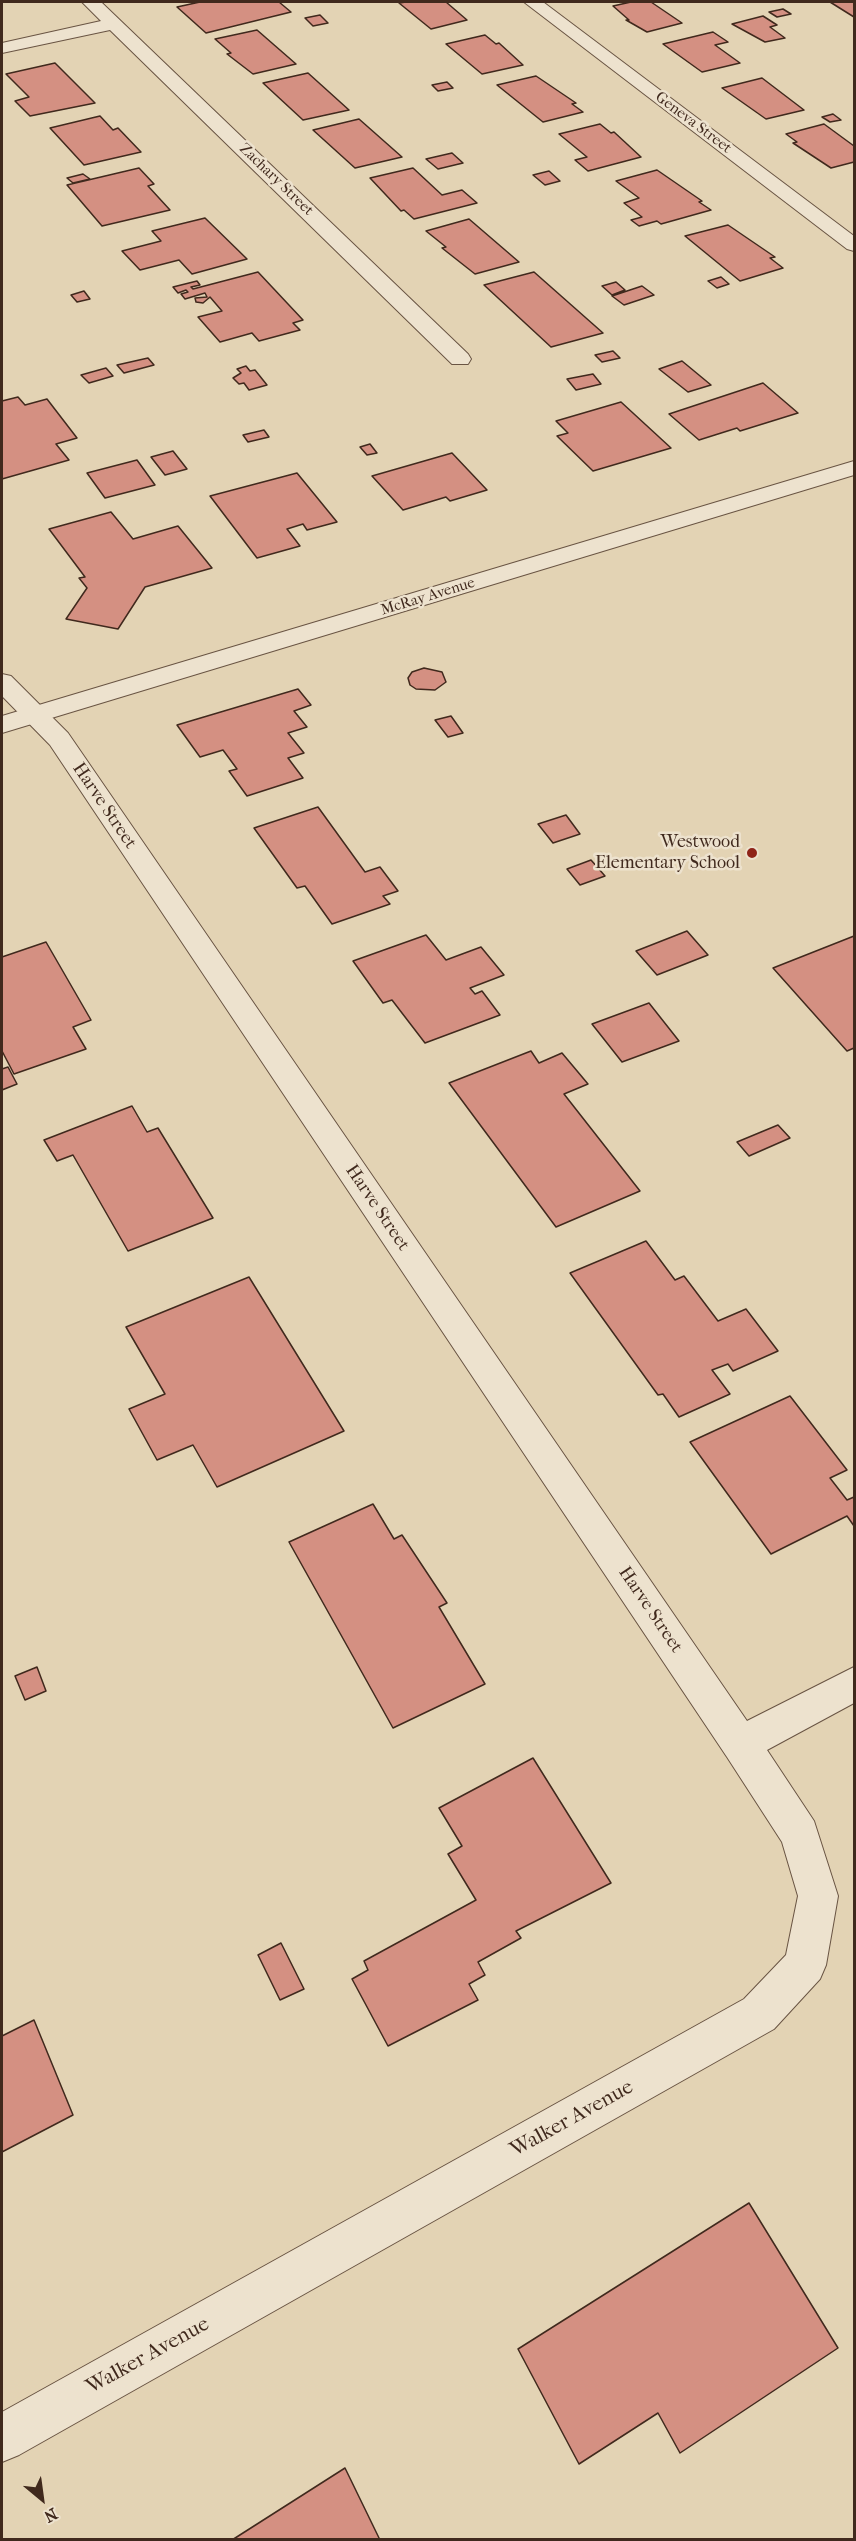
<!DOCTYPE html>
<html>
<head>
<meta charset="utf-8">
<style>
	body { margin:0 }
	#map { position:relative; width:856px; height:2541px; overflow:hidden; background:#e3d3b4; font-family:"IM FELL French Canon",serif }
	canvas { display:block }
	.frame { position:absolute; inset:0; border:3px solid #40291d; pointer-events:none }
	.north { position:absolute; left:12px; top:2469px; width:60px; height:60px; -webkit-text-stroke:4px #ede2ce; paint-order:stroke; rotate:151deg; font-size:16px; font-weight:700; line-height:24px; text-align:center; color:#40291d }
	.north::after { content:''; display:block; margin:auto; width:21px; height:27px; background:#40291d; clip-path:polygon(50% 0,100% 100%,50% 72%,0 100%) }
</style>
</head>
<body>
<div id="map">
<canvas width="856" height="2541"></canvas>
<div class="frame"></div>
<div class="north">N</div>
</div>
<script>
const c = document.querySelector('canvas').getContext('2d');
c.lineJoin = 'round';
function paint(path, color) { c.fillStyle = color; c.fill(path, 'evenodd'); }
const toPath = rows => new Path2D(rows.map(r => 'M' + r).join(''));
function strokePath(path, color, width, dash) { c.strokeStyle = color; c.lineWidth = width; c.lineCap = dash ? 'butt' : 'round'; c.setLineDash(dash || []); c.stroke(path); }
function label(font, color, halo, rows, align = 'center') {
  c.font = font + ' "IM FELL French Canon",serif'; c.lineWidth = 5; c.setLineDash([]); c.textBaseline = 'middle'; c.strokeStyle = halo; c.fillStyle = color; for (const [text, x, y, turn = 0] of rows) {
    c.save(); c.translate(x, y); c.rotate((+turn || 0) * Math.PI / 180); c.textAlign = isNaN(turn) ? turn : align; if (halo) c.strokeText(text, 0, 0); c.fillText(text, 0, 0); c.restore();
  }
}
const building = toPath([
	[200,2,279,2,291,12,206,33,177,7,200,2],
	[406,2,446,2,467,20,431,29,399,3,406,2],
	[631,2,651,2,682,23,647,32,626,20,629,20,613,6,631,2],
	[830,2,854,2,854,17,830,2],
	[783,9,791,14,777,17,769,12,783,9],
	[320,15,328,23,313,26,305,18,320,15],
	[763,16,777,25,770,27,785,38,765,42,732,24,763,16],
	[257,30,296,64,253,74,227,54,231,53,215,39,257,30],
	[713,32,728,42,715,45,740,63,702,72,663,44,713,32],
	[485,35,496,44,499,43,523,65,482,74,446,44,485,35],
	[55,63,95,103,30,116,15,101,29,97,6,74,55,63],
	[308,73,349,110,303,120,263,83,308,73],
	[536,76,576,103,572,104,583,112,543,122,497,85,536,76],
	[762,78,804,110,766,119,722,88,762,78],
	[447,82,453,88,438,91,432,85,447,82],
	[833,114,841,120,830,122,822,117,833,114],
	[100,116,113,130,118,128,141,152,84,165,50,128,100,116],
	[359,119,402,157,355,168,313,130,359,119],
	[600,124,611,133,614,132,641,157,588,171,575,160,587,157,559,134,600,124],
	[824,124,854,146,854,162,831,168,793,143,797,142,786,134,824,124],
	[452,153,463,163,438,169,426,159,452,153],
	[139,168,154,184,148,186,170,210,102,226,67,185,139,168],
	[413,168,442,195,462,190,477,203,414,219,404,210,401,211,370,178,413,168],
	[657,170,702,201,699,202,711,210,661,224,657,221,639,226,631,220,642,217,624,203,639,198,616,181,657,170],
	[549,171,560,181,545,185,533,175,549,171],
	[83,174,90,179,73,183,67,178,83,174],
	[205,218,247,259,192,274,179,260,140,270,122,251,161,241,152,231,205,218],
	[469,219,519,262,475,274,442,248,446,247,426,231,469,219],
	[728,225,775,257,770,258,783,268,740,281,685,236,728,225],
	[258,272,303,320,293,323,300,330,259,341,252,333,220,342,198,317,222,311,210,297,203,303,196,302,195,298,207,297,205,293,185,299,181,294,188,292,186,290,178,293,173,287,197,281,200,285,191,287,193,289,258,272],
	[534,272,603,333,551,347,484,285,534,272],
	[721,277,729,284,717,288,708,281,721,277],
	[616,282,625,290,612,295,602,286,616,282],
	[642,286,654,295,624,305,612,296,642,286],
	[84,291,90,299,77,302,71,295,84,291],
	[613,351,620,358,602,362,595,355,613,351],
	[148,358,154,365,124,373,117,365,148,358],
	[682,361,711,385,688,392,659,369,682,361],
	[246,366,250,371,255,370,267,385,249,390,244,383,239,384,233,378,241,373,237,369,246,366],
	[106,368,113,376,89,383,81,375,106,368],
	[593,374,601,384,576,390,567,379,593,374],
	[763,383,798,413,740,431,737,428,699,440,669,414,763,383],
	[18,397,25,405,47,399,77,438,56,444,69,460,2,479,2,401,18,397],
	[621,402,671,448,593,471,557,436,568,433,556,421,621,402],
	[264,430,269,437,248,442,243,435,264,430],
	[370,444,377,453,367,455,360,447,370,444],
	[173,451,187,469,165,475,151,457,173,451],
	[452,453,487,490,450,501,446,497,403,510,372,476,452,453],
	[137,460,155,485,105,498,87,473,137,460],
	[297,473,337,522,307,530,303,524,287,529,300,546,257,558,210,496,297,473],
	[111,512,133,539,178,526,212,568,145,587,118,629,66,619,87,588,79,578,85,577,49,529,111,512],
	[424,668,442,672,446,682,435,690,416,689,410,685,408,678,412,672,424,668],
	[298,689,311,705,294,711,307,727,288,733,304,753,288,758,303,778,247,796,229,771,237,769,223,750,200,757,177,725,298,689],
	[451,716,463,733,448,737,435,720,451,716],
	[318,807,365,872,380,867,398,891,383,896,390,904,332,924,305,886,297,888,254,828,318,807],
	[566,815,580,834,553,843,538,824,566,815],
	[591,860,605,876,580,885,567,869,591,860],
	[687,931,708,955,657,975,636,951,687,931],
	[426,935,446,960,481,947,504,975,470,988,475,994,482,991,500,1015,425,1043,392,1000,383,1003,353,961,426,935],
	[854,936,854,1048,847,1051,773,968,854,936],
	[46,942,91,1020,73,1027,86,1049,14,1074,2,1051,2,957,46,942],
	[649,1003,679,1041,622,1062,592,1024,649,1003],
	[531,1051,539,1063,562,1053,588,1084,564,1094,640,1191,556,1227,449,1083,531,1051],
	[8,1067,17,1084,2,1090,2,1069,8,1067],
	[132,1106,147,1132,158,1128,213,1218,128,1251,73,1155,57,1161,44,1140,132,1106],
	[778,1125,790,1138,749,1156,737,1142,778,1125],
	[646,1241,675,1280,684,1276,718,1321,746,1309,778,1351,733,1371,728,1364,712,1370,730,1394,679,1417,663,1394,658,1395,570,1273,646,1241],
	[249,1277,344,1431,217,1487,193,1445,157,1460,129,1409,165,1394,126,1327,249,1277],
	[790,1396,847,1470,830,1478,847,1500,854,1497,854,1526,847,1516,771,1554,690,1442,790,1396],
	[373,1504,394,1539,402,1535,447,1603,439,1607,485,1684,393,1728,289,1542,373,1504],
	[37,1667,46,1691,25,1700,15,1676,37,1667],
	[533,1758,611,1883,516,1931,521,1938,478,1962,485,1975,469,1984,478,2000,388,2046,352,1979,368,1970,364,1961,476,1900,448,1854,462,1846,439,1808,533,1758],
	[281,1943,304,1989,280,2000,258,1955,281,1943],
	[34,2020,73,2115,2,2152,2,2036,34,2020],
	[749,2203,838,2348,680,2453,658,2413,579,2464,518,2349,749,2203],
	[345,2468,380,2540,232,2540,345,2468]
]);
const minor = toPath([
	[82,2,101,2,468,354,471,359,468,364,452,364,110,30,2,53,2,43,101,21,82,2],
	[524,2,543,2,854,236,854,251,847,249,524,2],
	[2,674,11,676,68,733,747,1721,854,1667,854,1703,767,1750,814,1821,838,1896,826,1965,820,1979,774,2029,19,2455,2,2462,2,2412,744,1999,786,1955,798,1896,782,1842,727,1757,50,745,2,696,2,674]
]);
const tertiary = toPath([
	[854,461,854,475,2,733,2,716,854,461]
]);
const markers = [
	[752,853,6,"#8f2418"]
];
const farStreetnames = [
	["Geneva Street",693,123,37],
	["Zachary Street",276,180,44],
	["McRay Avenue",428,597,-17]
];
const streetNames = [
	["Harve Street",104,806,56],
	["Harve Street",377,1208,56],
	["Harve Street",650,1610,56]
];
const poiNames = [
	["Westwood",740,843],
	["Elementary School",740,864]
];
const nearStreetnames = [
	["Walker Avenue",572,2119,-29],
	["Walker Avenue",148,2356,-29]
];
paint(building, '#d49082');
strokePath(building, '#40291d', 1.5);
strokePath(minor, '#695443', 2);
strokePath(tertiary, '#695443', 2);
paint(minor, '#ede2ce');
paint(tertiary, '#ede2ce');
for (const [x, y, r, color] of markers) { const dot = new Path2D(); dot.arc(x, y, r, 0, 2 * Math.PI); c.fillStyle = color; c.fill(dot); strokePath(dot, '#ede2ce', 2); }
label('15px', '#40291d', '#ede2ce', farStreetnames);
label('18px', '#40291d', '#ede2ce', streetNames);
label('18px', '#40291d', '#ede2ce', poiNames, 'right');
label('21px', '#40291d', '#ede2ce', nearStreetnames);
</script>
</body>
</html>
